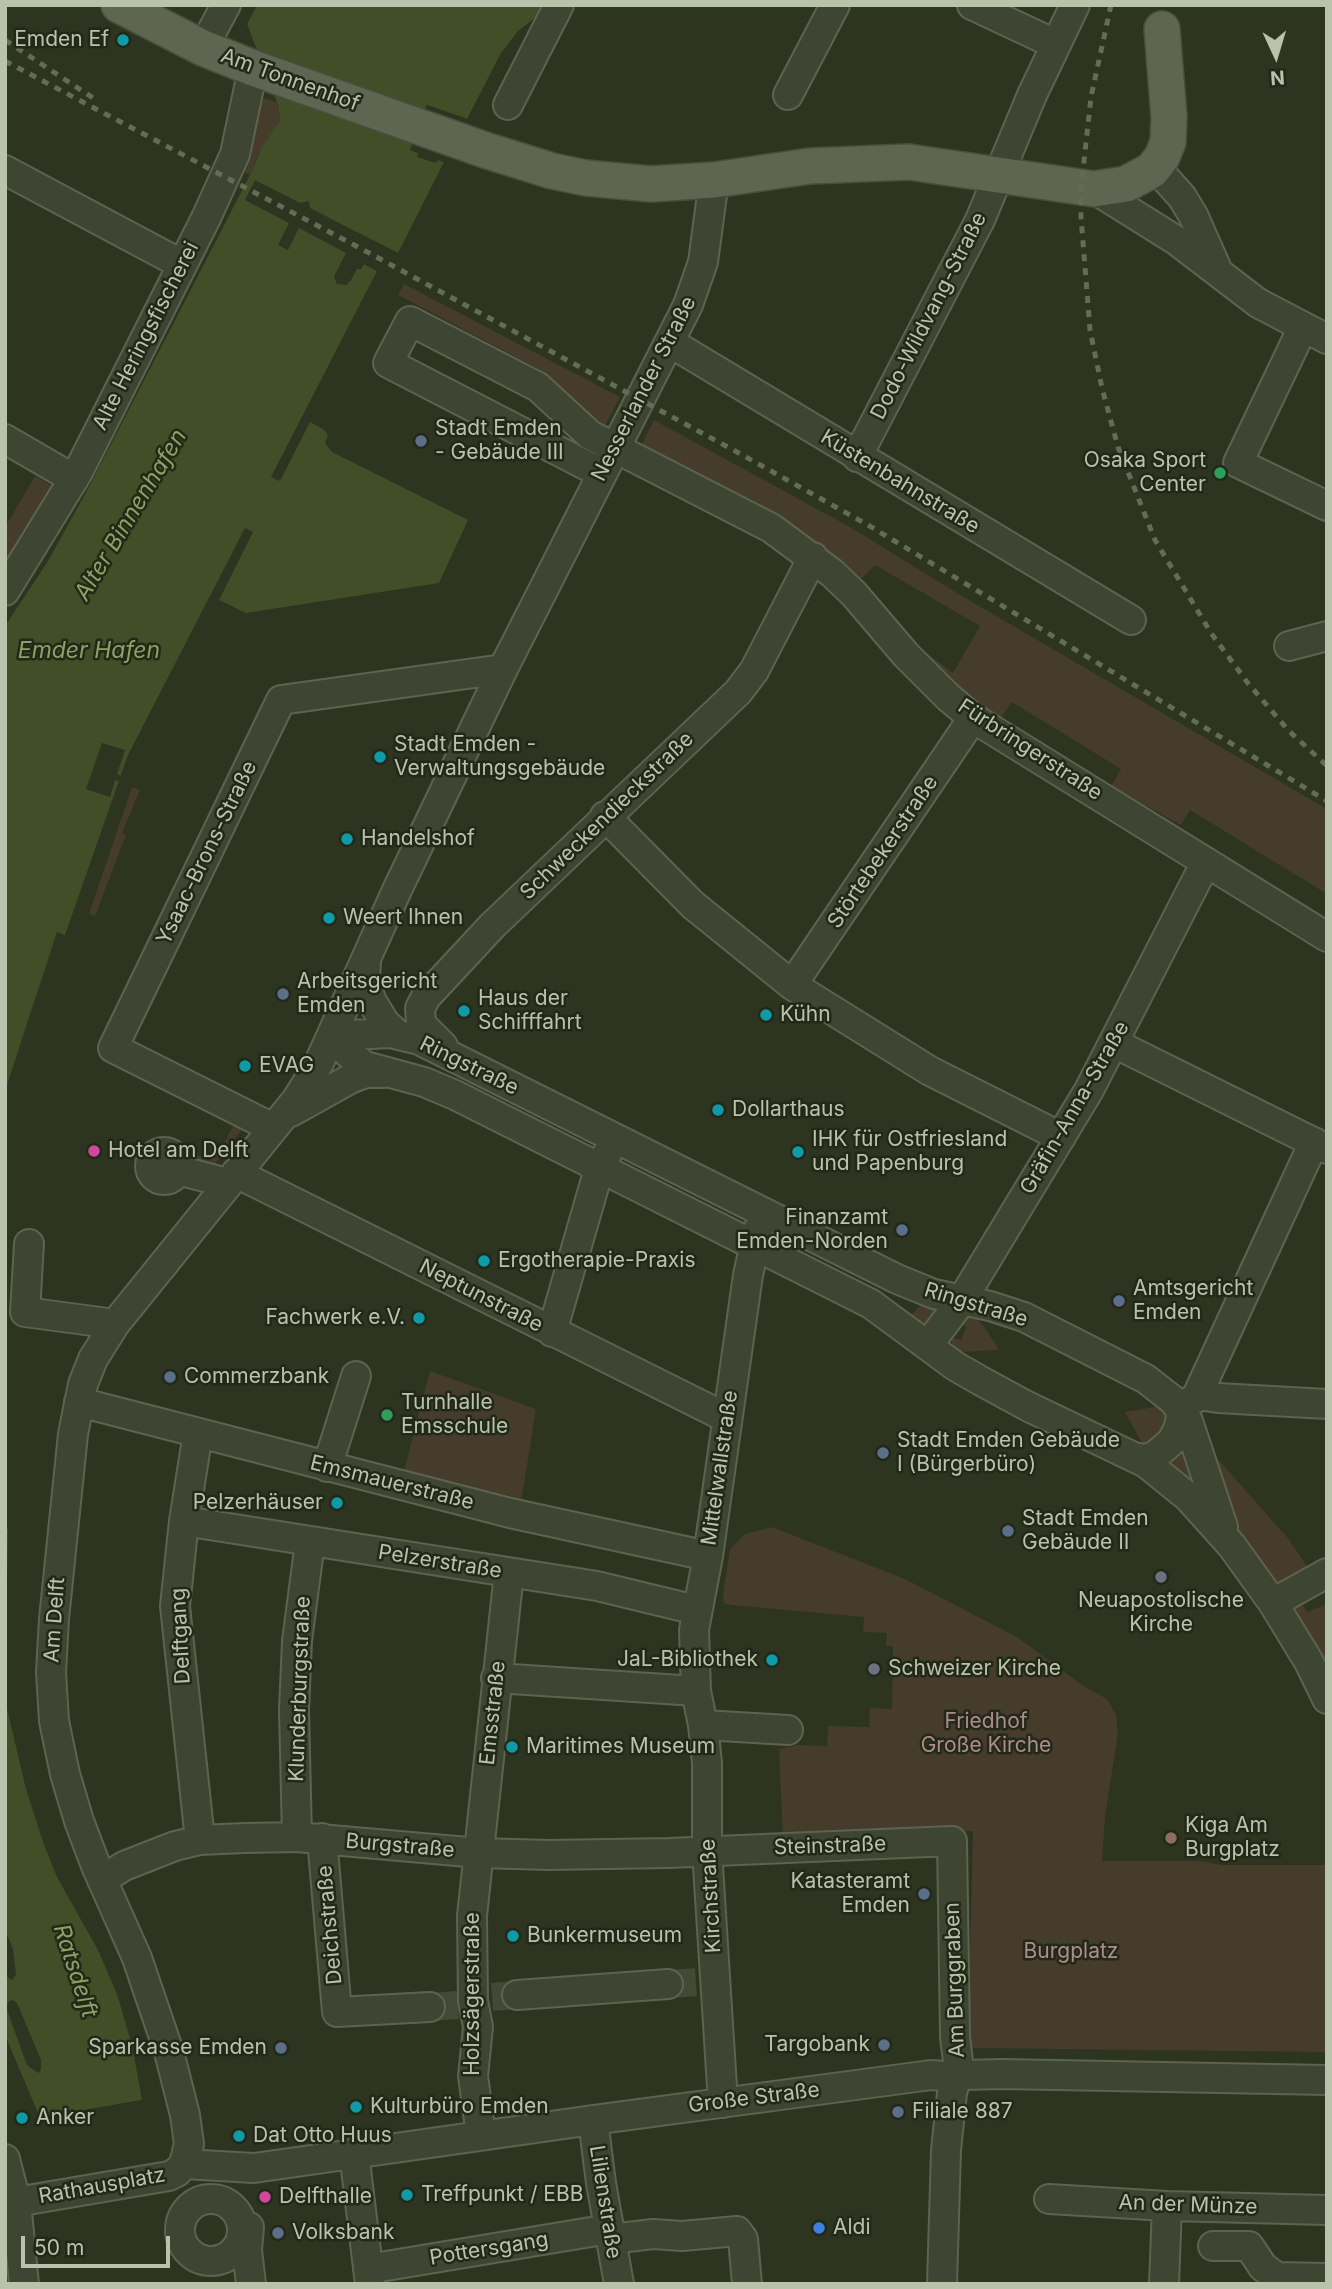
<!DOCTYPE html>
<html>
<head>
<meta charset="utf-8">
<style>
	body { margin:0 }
	#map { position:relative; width:1332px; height:2289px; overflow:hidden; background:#2d341f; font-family:Inter,sans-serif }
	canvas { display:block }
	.frame { position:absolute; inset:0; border:7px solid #b9c3ac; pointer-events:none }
	.north { position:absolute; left:1241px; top:21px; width:70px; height:70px; -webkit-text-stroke:5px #232918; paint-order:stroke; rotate:176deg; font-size:19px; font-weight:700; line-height:28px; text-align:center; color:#b9c3ac }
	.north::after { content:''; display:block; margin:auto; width:24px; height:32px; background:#b9c3ac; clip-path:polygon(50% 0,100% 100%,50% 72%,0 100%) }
	.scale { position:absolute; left:21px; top:2236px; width:149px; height:32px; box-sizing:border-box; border:4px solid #b9c3ac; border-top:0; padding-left:9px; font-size:21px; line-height:24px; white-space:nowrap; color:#b9c3ac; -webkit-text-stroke:5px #232918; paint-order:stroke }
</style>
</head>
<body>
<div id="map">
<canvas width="1332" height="2289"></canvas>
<div class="frame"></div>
<div class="north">N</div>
<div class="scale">50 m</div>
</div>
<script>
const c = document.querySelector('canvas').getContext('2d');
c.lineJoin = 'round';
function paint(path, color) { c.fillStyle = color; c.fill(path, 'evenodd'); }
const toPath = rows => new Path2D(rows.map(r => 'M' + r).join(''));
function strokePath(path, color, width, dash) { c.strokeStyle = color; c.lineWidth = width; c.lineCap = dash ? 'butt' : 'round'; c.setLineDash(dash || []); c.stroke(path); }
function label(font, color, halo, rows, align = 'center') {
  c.font = font + ' Inter,sans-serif'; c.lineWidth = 5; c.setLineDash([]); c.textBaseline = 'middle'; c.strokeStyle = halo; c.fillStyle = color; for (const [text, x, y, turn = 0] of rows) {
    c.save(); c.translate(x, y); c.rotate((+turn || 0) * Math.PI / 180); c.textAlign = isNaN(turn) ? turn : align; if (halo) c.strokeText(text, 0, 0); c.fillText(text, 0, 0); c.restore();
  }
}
const green = toPath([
	[256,96,277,102,280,121,258,155,250,175,237,169],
	[404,284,620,397,605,426,571,401,539,369,398,295],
	[654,420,850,527,962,596,1327,809,1327,894,1190,810,1181,825,1111,786,1121,769,1012,702,1001,718,965,694,913,650,870,602,916,645,953,673,980,626,875,565,862,578,856,578,807,537,640,448],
	[35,476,53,486,13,568,5,577,5,527],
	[132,787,140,790,122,833,126,835,95,916,89,914],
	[237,1118,247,1123,211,1169,184,1162,182,1154,170,1144,171,1142,210,1161,217,1146,222,1148],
	[926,1299,938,1304,941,1313,929,1331,906,1321],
	[970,1315,975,1315,985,1328,998,1348,997,1350,961,1352,952,1348,952,1338,961,1340,966,1327,959,1323],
	[430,1371,536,1409,519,1514,400,1486],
	[1167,1405,1168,1431,1144,1447,1125,1412],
	[1182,1432,1209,1507,1160,1460],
	[1208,1448,1287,1537,1312,1573,1279,1589,1229,1522],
	[772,1527,905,1579,1017,1637,1085,1687,1107,1699,1116,1715,1118,1733,1105,1817,1102,1861,1200,1861,1221,1865,1327,1865,1327,2052,972,2048,972,2044,968,2045,973,1831,783,1841,779,1749,798,1745,827,1746,828,1726,869,1727,870,1708,892,1709,893,1646,886,1646,887,1633,863,1632,864,1617,731,1605,724,1603,723,1595,730,1549,745,1534],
	[1300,1601,1307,1612,1327,1604,1327,1676,1290,1607]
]);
const water = toPath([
	[257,5,547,5,544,11,518,31,501,53,467,119,427,105,411,150,444,162,398,253,357,232,335,275,350,282,357,268,361,269,364,264,377,271,271,477,280,481,310,422,323,429,328,435,325,443,332,452,468,520,439,583,246,613,219,600,253,532,245,528,128,755,65,935,57,932,5,1091,5,626,48,561,89,487,250,175,262,147,280,121,278,105,247,24],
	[5,1528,8,1529,5,1694],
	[5,1700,26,1789,43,1842,57,1877,98,1950,117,1994,132,2045,142,2100,40,2118,5,2035,5,1975,12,1980,16,1975,13,1949,5,1930],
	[13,2000,17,2003,41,2060,41,2070,38,2073,27,2065,6,2007,8,2002]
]);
const pier = toPath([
	[427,105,470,120,466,122,429,109,415,148,446,159,448,164,438,160,436,163,417,157,418,153,410,150],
	[255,180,300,203,309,201,310,208,401,255,397,257,359,237,340,273,348,278,355,266,364,260,379,268,380,272,364,264,361,269,357,269,347,285,337,284,334,277,346,253,299,228,288,250,278,245,289,223,245,200],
	[102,743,125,750,117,774,121,776,119,781,115,780,110,797,86,789],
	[142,2100,143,2104,41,2121,40,2118]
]);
const minorTunnel = toPath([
	[668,1984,699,1982],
	[492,1997,517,1995],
	[430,2007,459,2005]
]);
const minor = toPath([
	[972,5,1055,44],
	[203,48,226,5],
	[788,95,835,5],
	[508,105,559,5],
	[5,170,181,264],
	[1152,170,1166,179,1182,197,1193,215,1216,267],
	[1094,189,1177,241,1258,303,1327,339],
	[1303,327,1238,463,1327,506],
	[671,343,1131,620],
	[5,439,74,479],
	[857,457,980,220,1032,95,1075,5],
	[601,473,388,363,410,321,538,387,590,435,771,528,832,573,854,594,906,655,948,697,973,718,1327,937],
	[5,591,78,472,206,218,235,154,253,68],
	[1289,646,1327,636],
	[605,816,693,905,792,985,930,1071,1061,1137],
	[366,962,365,978,371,1000,385,1023,397,1034],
	[792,985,973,718],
	[332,1036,349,1054,365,1066,424,1082,455,1095,871,1304,955,1366,981,1381,1027,1406,1146,1463,1188,1497,1232,1546,1273,1603,1309,1662,1327,1699],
	[332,1036,390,1033,419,1040,897,1279,934,1294,990,1306,1024,1317,1146,1379,1174,1401,1188,1421,1223,1527],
	[1114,1043,1327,1149],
	[443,1046,421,1024,420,1008,426,997,492,926,738,692,754,671,813,557],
	[291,1112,350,1079,366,1073,383,1073],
	[273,1128,113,1048,281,700,503,669],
	'150 1166a14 14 0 1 1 28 0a14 14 0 1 1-28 0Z',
	[178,1170,227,1183],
	[236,1173,727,1418],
	[29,1244,25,1312,115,1324],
	[552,1332,599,1169,607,1154],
	[928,1345,962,1300,1089,1090,1206,862],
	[1198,1395,1218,1398,1327,1404],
	[79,1402,510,1513,708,1556],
	[1179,1407,1196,1398,1314,1142],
	[198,1433,184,1521,175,1606,200,1840],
	[1138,1458,1146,1459,1156,1455,1172,1441,1179,1427,1181,1415,1179,1407],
	[327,1467,356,1376],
	[184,1521,597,1586,696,1610],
	[1273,1603,1327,1573],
	[496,1678,696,1691],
	[703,1725,788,1730],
	[297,1837,294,1710,297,1641,310,1542],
	[322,1838,337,2012,430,2007],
	[102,1880,124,1866,175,1846,200,1840,245,1838,297,1837,479,1853,549,1855,669,1853,952,1841,955,2037,960,2077,955,2082,952,2093,946,2150,942,2284],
	[517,1995,668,1984],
	[723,2103,707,1850,707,1763,703,1725,696,1691,694,1630,708,1556,748,1275,758,1230],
	[593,2120,601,2183,619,2284],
	[481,2135,473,2076,478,2027,473,2001,472,1916,509,1573],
	[354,2153,370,2284],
	[5,2159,16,2202,24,2284],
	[184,2164,254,2168,593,2120,931,2075,960,2077,965,2075,1001,2074,1327,2080],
	[1049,2199,1167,2206,1327,2210],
	'180 2230a31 31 0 1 1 62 0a31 31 0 1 1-62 0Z',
	[16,2202,169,2176,177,2172,184,2164,189,2144,185,2115,169,2052,137,1958,96,1866,79,1821,65,1774,54,1721,51,1672,54,1619,73,1434,83,1384,93,1359,115,1324,297,1099,318,1065,397,890,503,669,688,305,703,262,714,180],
	[249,2227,247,2250,251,2284],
	[611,2239,653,2234,682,2236,737,2231,743,2239,747,2284],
	[1213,2246,1249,2246,1263,2267,1277,2277,1327,2278],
	[368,2269,609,2229],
	[1164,2284,1167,2206]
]);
const major = toPath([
	[119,5,203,48,253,68,485,150,552,171,586,178,651,184,714,180,810,166,909,162,1094,189,1126,184,1152,170,1162,157,1168,142,1169,117,1162,29]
]);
const rail = toPath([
	[1111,5,1091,97,1081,188,1081,217,1090,330,1102,388,1118,447,1155,540,1211,633,1247,682,1288,730,1327,766],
	[5,40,93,98],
	[5,61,358,247,737,452,868,525,1327,801]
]);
const markers = [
	[123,40,7,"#0f9aa8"],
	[421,441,7,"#5c6f8a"],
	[1220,473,7,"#2e9e5b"],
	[380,757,7,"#0f9aa8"],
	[347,839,7,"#0f9aa8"],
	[329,918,7,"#0f9aa8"],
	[283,994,7,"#5c6f8a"],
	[464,1011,7,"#0f9aa8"],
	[766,1015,7,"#0f9aa8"],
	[245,1066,7,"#0f9aa8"],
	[718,1110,7,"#0f9aa8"],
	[94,1151,7,"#d1479c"],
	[798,1152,7,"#0f9aa8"],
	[902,1230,7,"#5c6f8a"],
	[484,1261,7,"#0f9aa8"],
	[1119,1301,7,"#5c6f8a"],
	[419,1318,7,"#0f9aa8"],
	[170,1377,7,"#5c6f8a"],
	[387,1415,7,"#2e9e5b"],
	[883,1453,7,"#5c6f8a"],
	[337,1503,7,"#0f9aa8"],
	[1008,1531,7,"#5c6f8a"],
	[1161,1577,7,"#6b7280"],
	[772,1660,7,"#0f9aa8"],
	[874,1669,7,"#6b7280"],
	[512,1747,7,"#0f9aa8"],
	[1171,1838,7,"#8d6e63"],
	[924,1894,7,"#5c6f8a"],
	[513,1936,7,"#0f9aa8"],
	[884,2045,7,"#5c6f8a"],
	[281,2048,7,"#5c6f8a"],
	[356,2107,7,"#0f9aa8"],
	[898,2112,7,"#5c6f8a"],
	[22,2118,7,"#0f9aa8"],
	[239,2136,7,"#0f9aa8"],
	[407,2195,7,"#0f9aa8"],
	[265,2197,7,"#d1479c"],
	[819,2228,7,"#3f7fe0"],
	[278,2233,7,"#5c6f8a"]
];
const poiNames = [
	["Emden Ef",109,40,"right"],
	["Stadt Emden",435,429],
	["- Gebäude III",435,453],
	["Osaka Sport",1206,461,"right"],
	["Center",1206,485,"right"],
	["Stadt Emden -",394,745],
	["Verwaltungsgebäude",394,769],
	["Handelshof",361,839],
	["Weert Ihnen",343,918],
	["Arbeitsgericht",297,982],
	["Emden",297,1006],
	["Haus der",478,999],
	["Schifffahrt",478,1023],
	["Kühn",780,1015],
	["EVAG",259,1066],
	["Dollarthaus",732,1110],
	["IHK für Ostfriesland",812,1140],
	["und Papenburg",812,1164],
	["Hotel am Delft",108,1151],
	["Finanzamt",888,1218,"right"],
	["Emden-Norden",888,1242,"right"],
	["Ergotherapie-Praxis",498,1261],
	["Amtsgericht",1133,1289],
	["Emden",1133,1313],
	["Fachwerk e.V.",405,1318,"right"],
	["Commerzbank",184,1377],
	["Turnhalle",401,1403],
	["Emsschule",401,1427],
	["Stadt Emden Gebäude",897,1441],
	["I (Bürgerbüro)",897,1465],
	["Pelzerhäuser",323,1503,"right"],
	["Stadt Emden",1022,1519],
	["Gebäude II",1022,1543],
	["Neuapostolische",1161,1601,"center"],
	["Kirche",1161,1625,"center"],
	["JaL-Bibliothek",758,1660,"right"],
	["Schweizer Kirche",888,1669],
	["Maritimes Museum",526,1747],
	["Kiga Am",1185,1826],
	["Burgplatz",1185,1850],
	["Katasteramt",910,1882,"right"],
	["Emden",910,1906,"right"],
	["Bunkermuseum",527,1936],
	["Targobank",870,2045,"right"],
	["Sparkasse Emden",267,2048,"right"],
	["Kulturbüro Emden",370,2107],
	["Filiale 887",912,2112],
	["Anker",36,2118],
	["Dat Otto Huus",253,2136],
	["Treffpunkt / EBB",421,2195],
	["Delfthalle",279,2197],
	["Aldi",833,2228],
	["Volksbank",292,2233]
];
const streetNames = [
	["Am Tonnenhof",290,80,20],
	["Dodo-Wildvang-Straße",929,316,-63],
	["Alte Heringsfischerei",146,336,-63],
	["Nesserlander Straße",644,389,-63],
	["Küstenbahnstraße",900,482,31],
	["Fürbringerstraße",1030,750,33],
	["Schweckendieckstraße",607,816,-44],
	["Störtebekerstraße",883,852,-56],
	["Ysaac-Brons-Straße",207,853,-64],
	["Ringstraße",469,1066,26],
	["Gräfin-Anna-Straße",1075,1108,-60],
	["Neptunstraße",481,1296,27],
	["Ringstraße",976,1305,17],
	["Mittelwallstraße",720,1468,-82],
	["Emsmauerstraße",392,1483,14],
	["Pelzerstraße",440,1562,9],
	["Am Delft",55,1620,-86],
	["Delftgang",181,1636,-93],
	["Klunderburgstraße",300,1689,-88],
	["Emsstraße",493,1713,-84],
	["Burgstraße",400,1846,5],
	["Steinstraße",830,1846,-2],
	["Kirchstraße",711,1896,-93],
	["Deichstraße",330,1925,-95],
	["Am Burggraben",955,1980,-92],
	["Holzsägerstraße",473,1994,-90],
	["Große Straße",754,2098,-7],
	["Rathausplatz",102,2186,-10],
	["Lilienstraße",605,2202,81],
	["An der Münze",1188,2205,2],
	["Pottersgang",489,2249,-9]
];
const parkNames = [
	["Friedhof",986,1722],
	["Große Kirche",986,1746],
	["Burgplatz",1071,1952]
];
const waterNames = [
	["Alter Binnenhafen",131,515,-59],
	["Emder Hafen",89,651],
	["Ratsdelft",75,1971,72]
];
paint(green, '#453c2c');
paint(water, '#414e28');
paint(pier, '#2d341f');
strokePath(minorTunnel, '#424934', 28, [28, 14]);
strokePath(minor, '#5c6450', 32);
strokePath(major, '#474f3c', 38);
strokePath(minor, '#3e4532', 28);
strokePath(major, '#5e6550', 35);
strokePath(rail, '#636c54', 5, [7, 7]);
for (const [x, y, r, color] of markers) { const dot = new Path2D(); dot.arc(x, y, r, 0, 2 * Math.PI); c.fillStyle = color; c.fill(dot); strokePath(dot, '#232918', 2.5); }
label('21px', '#b9c3ac', '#232918', poiNames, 'left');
label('21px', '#b9c3ac', '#232918', streetNames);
label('21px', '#ad8c8b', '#232918', parkNames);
label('italic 23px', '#8ca264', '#232918', waterNames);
</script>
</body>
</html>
